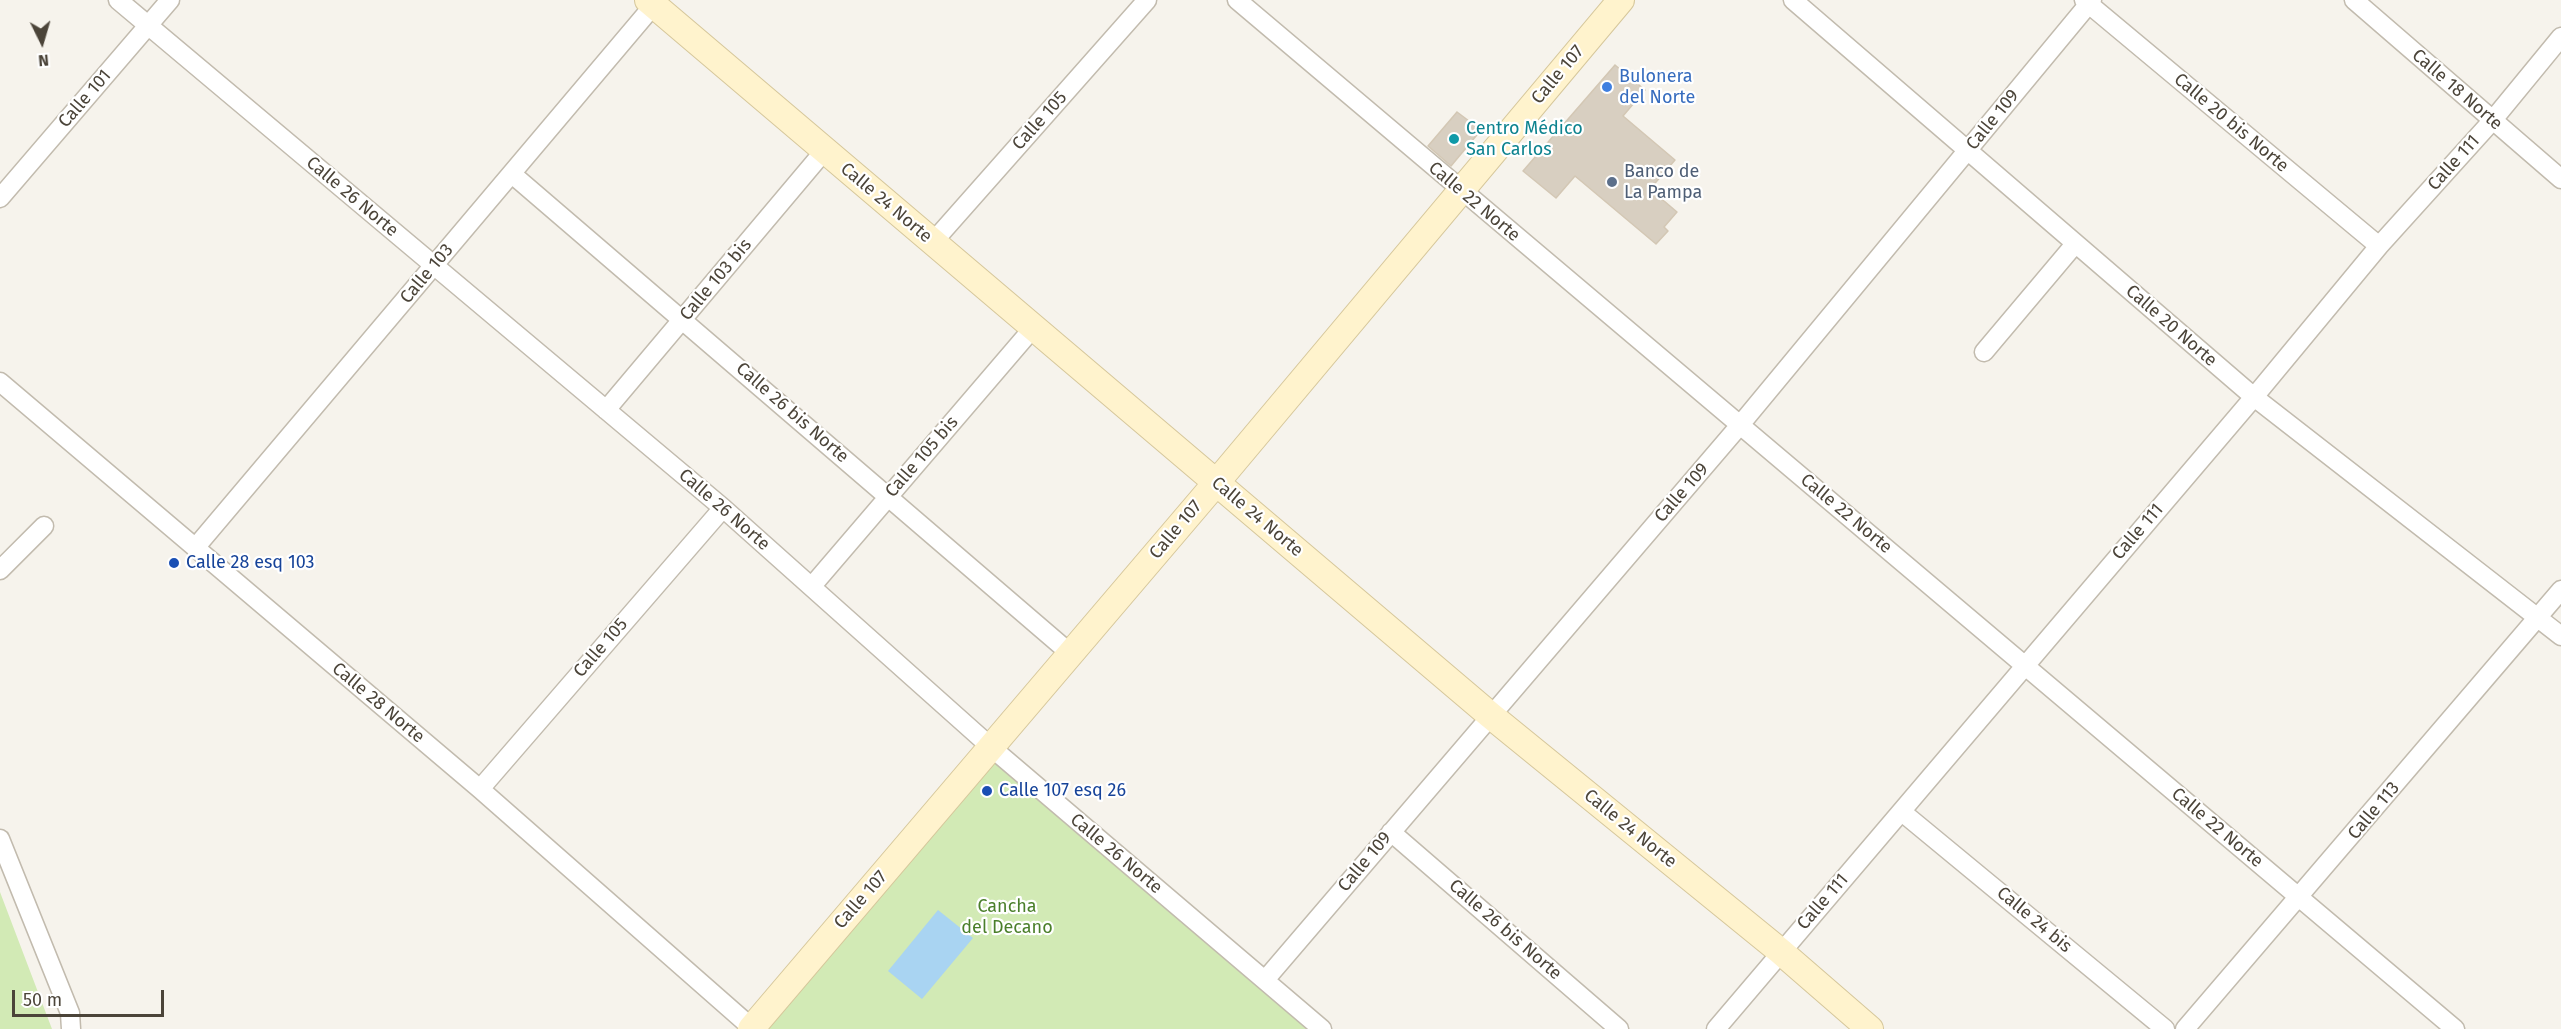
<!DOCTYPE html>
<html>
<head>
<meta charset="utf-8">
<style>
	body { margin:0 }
	#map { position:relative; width:2561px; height:1029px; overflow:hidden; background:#f6f3ec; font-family:"Fira Sans",sans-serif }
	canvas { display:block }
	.north { position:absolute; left:12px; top:12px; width:60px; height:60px; -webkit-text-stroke:4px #fff; paint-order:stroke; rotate:175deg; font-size:16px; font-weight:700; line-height:24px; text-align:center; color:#4b4439 }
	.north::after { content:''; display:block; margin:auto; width:21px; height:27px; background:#4b4439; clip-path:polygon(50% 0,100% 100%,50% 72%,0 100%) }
	.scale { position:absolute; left:12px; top:990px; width:152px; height:27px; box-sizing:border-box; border:3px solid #4b4439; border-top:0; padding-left:8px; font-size:18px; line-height:21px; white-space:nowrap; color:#4b4439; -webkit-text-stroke:4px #fff; paint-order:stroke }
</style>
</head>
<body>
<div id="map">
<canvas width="2561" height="1029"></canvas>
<div class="north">N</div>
<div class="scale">50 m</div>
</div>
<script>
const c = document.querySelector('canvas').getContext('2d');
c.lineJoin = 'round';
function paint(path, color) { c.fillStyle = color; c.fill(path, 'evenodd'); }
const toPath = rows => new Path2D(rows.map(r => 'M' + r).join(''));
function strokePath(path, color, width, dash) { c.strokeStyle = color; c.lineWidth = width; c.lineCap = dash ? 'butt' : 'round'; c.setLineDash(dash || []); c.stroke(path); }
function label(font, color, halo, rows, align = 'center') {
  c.font = font + ' "Fira Sans",sans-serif'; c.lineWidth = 4.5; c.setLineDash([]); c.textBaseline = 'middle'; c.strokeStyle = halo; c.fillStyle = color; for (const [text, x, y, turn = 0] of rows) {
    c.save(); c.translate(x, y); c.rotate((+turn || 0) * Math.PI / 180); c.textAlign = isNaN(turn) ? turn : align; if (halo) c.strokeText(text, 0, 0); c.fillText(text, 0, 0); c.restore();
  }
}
const green = toPath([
	[993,759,1313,1029,763,1029],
	[0,892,52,1029,0,1029]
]);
const water = toPath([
	[938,910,973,938,922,999,888,971]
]);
const building = toPath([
	[1615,65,1645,90,1623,116,1675,160,1650,189,1677,212,1664,227,1668,231,1656,244,1575,176,1556,198,1523,171,1615,65],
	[1457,112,1481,130,1451,166,1428,146,1457,112]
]);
const street = toPath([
	[118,0,723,508,992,748,1322,1029],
	[1237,0,2455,1029],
	[1793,0,2254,397,2561,636],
	[2084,0,2379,246],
	[2354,0,2561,179],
	[512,174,1071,654],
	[0,198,170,0],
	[933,242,1147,0],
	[1984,352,2075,244],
	[0,382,480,789,752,1028],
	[606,410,825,150],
	[195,548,658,0],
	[0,570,44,526],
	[812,586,1033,328],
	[480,789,723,508],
	[1902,812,2165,1029],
	[1391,832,1619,1029],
	[0,839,70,1013,71,1029],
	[1265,980,1740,425,2092,0],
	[1716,1029,2254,397,2379,246,2492,121,2561,37],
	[2185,1029,2561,590]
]);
const secondary = toPath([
	[648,0,1490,715,1780,951,1870,1029],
	[751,1029,1216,483,1621,0]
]);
const markers = [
	[1607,87,6,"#3f7fe0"],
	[1454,139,6,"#0f9aa8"],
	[1612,182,6,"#5c6f8a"],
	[174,563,6,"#1a4fb4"],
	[987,791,6,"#1a4fb4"]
];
const streetNames = [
	["Calle 107",1558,75,-50],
	["Calle 18 Norte",2457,90,41],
	["Calle 101",85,99,-49],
	["Calle 109",1993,120,-51],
	["Calle 105",1040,121,-48],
	["Calle 20 bis Norte",2231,123,40],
	["Calle 111",2454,163,-48],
	["Calle 26 Norte",352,197,40],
	["Calle 22 Norte",1474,202,40],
	["Calle 24 Norte",886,203,40],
	["Calle 103",427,274,-50],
	["Calle 103 bis",716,280,-50],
	["Calle 20 Norte",2171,326,41],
	["Calle 26 bis Norte",792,413,41],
	["Calle 105 bis",922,457,-49],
	["Calle 109",1682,493,-49],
	["Calle 26 Norte",724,510,41],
	["Calle 22 Norte",1846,514,40],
	["Calle 24 Norte",1257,517,40],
	["Calle 107",1176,530,-50],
	["Calle 111",2138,532,-49],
	["Calle 105",601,648,-49],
	["Calle 28 Norte",378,703,40],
	["Calle 113",2374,811,-50],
	["Calle 22 Norte",2217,828,40],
	["Calle 24 Norte",1630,829,39],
	["Calle 26 Norte",1116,854,40],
	["Calle 109",1365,862,-50],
	["Calle 107",861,900,-49],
	["Calle 111",1823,902,-49],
	["Calle 24 bis",2034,920,40],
	["Calle 26 bis Norte",1505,930,41]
];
const shopNames = [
	["Bulonera",1619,77],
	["del Norte",1619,98]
];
const cultureNames = [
	["Centro Médico",1466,129],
	["San Carlos",1466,150]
];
const serviceNames = [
	["Banco de",1624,172],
	["La Pampa",1624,193]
];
const transitNames = [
	["Calle 28 esq 103",186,563],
	["Calle 107 esq 26",999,791]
];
const parkNames = [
	["Cancha",1007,907],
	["del Decano",1007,928]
];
paint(green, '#d2eab5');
paint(water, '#a9d4f2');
paint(building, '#d8cfc1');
strokePath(building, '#d3c7b4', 1.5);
strokePath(street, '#c2bbae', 21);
strokePath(secondary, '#d6c79b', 28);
strokePath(street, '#fff', 18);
strokePath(secondary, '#fff3cd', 26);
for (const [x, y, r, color] of markers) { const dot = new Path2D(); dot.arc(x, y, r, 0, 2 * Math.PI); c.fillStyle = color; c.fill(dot); strokePath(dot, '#fff', 2); }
label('18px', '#4b4439', '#fff', streetNames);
label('18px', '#366cbe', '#fff', shopNames, 'left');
label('18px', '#0d838f', '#fff', cultureNames, 'left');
label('18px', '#4e5e75', '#fff', serviceNames, 'left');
label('18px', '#164399', '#fff', transitNames, 'left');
label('18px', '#4a7f2a', '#fff', parkNames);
</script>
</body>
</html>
